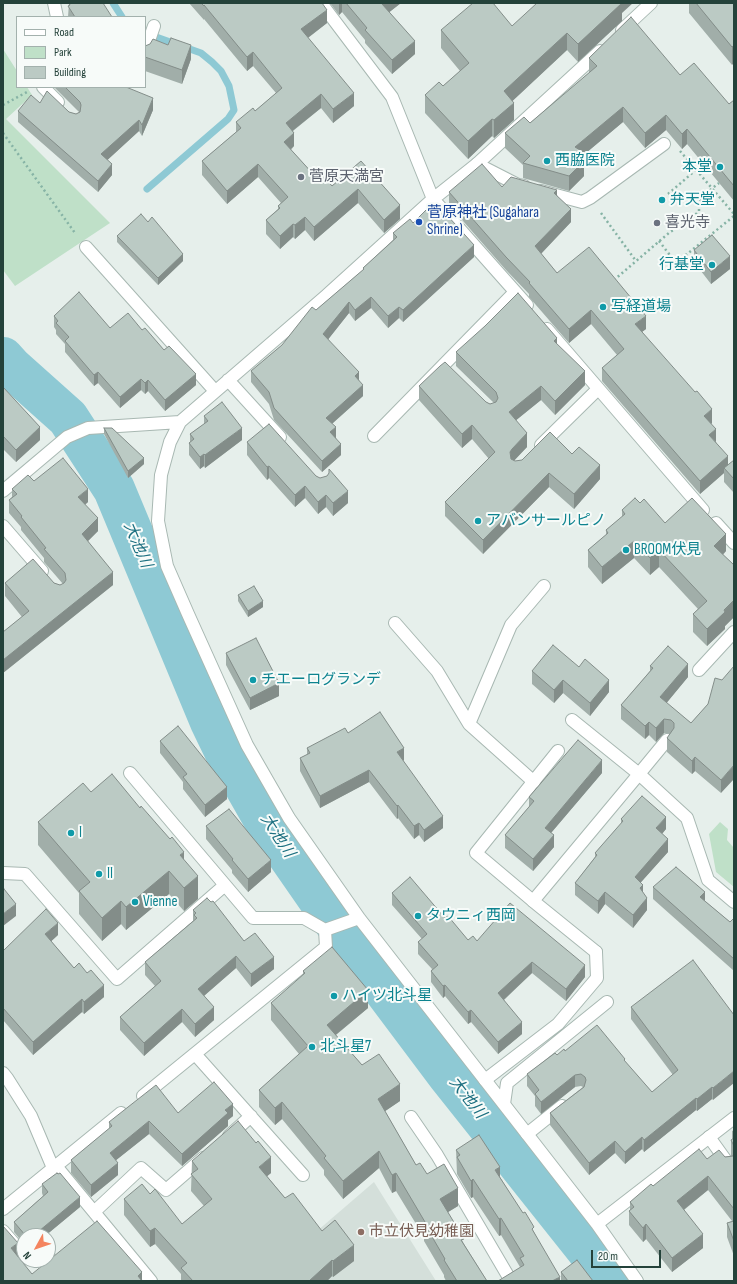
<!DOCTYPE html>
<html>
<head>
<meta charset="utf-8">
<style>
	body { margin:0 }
	#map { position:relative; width:737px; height:1284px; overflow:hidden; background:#e6efeb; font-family:"Sofia Sans Condensed",sans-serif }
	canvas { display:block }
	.frame { position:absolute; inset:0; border:4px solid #24423a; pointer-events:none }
	.legend { position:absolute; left:16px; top:16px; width:130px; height:72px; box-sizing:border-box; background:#f7fbf9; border:1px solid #a3b1ad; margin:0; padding:5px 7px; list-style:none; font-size:12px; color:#24423a }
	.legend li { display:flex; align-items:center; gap:8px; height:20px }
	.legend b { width:20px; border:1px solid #a3b1ad }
	.north { position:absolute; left:16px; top:1228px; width:40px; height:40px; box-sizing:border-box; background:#f7fbf9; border:1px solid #a3b1ad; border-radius:50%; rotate:230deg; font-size:11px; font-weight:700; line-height:16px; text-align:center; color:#24423a }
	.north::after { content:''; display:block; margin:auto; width:14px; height:18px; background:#f4845f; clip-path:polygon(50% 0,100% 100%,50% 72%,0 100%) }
	.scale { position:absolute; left:591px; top:1250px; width:70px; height:18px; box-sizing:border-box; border:2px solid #24423a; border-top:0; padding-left:5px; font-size:12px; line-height:14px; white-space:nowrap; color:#24423a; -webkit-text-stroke:3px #f7fbf9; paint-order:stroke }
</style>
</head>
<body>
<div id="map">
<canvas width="737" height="1284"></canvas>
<div class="frame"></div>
<ul class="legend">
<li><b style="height:5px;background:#fff"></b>Road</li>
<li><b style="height:11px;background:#bfe0c8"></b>Park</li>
<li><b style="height:11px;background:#bbcac4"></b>Building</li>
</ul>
<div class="north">N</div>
<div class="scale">20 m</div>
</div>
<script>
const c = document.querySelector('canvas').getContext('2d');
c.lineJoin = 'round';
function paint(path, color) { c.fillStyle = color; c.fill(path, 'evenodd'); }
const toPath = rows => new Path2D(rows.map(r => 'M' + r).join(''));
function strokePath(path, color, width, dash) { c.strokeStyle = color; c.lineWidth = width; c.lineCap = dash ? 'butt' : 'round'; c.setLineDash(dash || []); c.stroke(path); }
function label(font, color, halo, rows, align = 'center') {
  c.font = font + ' "Sofia Sans Condensed","Noto Sans JP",sans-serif'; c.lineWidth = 4; c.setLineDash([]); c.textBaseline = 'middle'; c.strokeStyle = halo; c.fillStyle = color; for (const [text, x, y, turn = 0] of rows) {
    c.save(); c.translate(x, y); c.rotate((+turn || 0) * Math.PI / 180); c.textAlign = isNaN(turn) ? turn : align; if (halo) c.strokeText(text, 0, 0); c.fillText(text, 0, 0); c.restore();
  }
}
const built = toPath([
	[374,1182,436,1281,259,1281]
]);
const green = toPath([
	[3,49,17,71,17,87,27,87,32,95,6,119,110,223,15,286,3,270],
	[720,822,728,829,727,840,734,848,734,887,716,872,709,834]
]);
const stream = toPath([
	[113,3,122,17],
	[145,33,201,53,212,62,221,71,229,86,234,110,228,119,147,189]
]);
const river = toPath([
	[3,358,12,368,68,418,114,489,211,722,224,749,268,826,352,947,448,1075,612,1281]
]);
const path = toPath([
	[3,105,27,92],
	[3,133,75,233],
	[680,151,734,214],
	[668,194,697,169],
	[601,213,636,261],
	[659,241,676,263,734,216],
	[614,280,670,232,688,222,699,211,699,203,705,194,719,183]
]);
const lane = toPath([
	[477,164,518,185,524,186],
	[541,191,582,202,590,198,664,144],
	[374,436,515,292],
	[541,445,598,389],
	[3,526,42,571],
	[395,623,437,671,469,724,534,782],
	[699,670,734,632],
	[469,724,511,625,544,586],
	[533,901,476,853,558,751],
	[485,1080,558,1024,597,978,596,952],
	[504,1104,507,1083,607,1002],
	[411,1117,437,1155,511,1281],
	[527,1134,562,1106],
	[709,1137,727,1162]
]);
const street = toPath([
	[54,3,57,17],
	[321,3,392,97,433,199,527,305],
	[622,30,651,3],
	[600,51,477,164,433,199,327,295,180,422,170,442,161,475,158,521,167,566,188,614,247,745,289,818,359,918,597,1224,637,1281],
	[145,52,154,26],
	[43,87,58,102],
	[86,247,215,391],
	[547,329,703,510],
	[228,380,280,437],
	[3,491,67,437,88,428,180,422],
	[716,523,734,543],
	[572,720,639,774,667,740],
	[130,773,253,918,304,918,325,930,359,918],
	[3,873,25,874,117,979,225,885],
	[596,952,533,901,639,774,687,818,708,880,734,902],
	[195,1054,303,1175],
	[3,1073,7,1078,31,1116,53,1168],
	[143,1096,326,947,325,930],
	[229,1136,251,1116],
	[56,1166,151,1281],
	[3,1209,121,1113],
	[94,1212,141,1168,166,1190,203,1158],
	[597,1224,734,1118],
	[3,1231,24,1255]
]);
const wall = toPath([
	[69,3,112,17,68,17],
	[189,3,322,3,327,23,308,38,354,106,333,123,321,108,293,131,294,146,291,150,314,175,332,186,361,161,400,219,384,233,358,203,314,241,305,230,295,239,293,237,280,249,266,234,266,220,278,209,278,206,281,203,258,177,227,204,202,175,202,161,236,132,236,122,255,111,276,93,253,66,247,71,204,19,204,20],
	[330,3,401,3,389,12,415,54,392,74,365,43,365,40,342,12,339,15],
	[689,3,734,3,732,65,689,13],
	[622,13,622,21,578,62,567,50,512,101,514,120,494,138,492,136,468,159,425,113,425,95,443,86,460,71,441,48,441,30,512,26],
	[145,46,191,59,182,84,145,71],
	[589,58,680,75,729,104,734,100,734,201,687,144,682,149,666,130,645,148,623,122,580,158,584,176,569,191,523,178,523,165,505,148,505,133,530,123,589,73],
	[55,87,126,87,153,110,142,136,139,131,107,160,112,175,98,192,18,122,18,111,40,103,76,114,79,112,55,88],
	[502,187,557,195,571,222,541,254,557,273,646,329,642,332,712,423,711,424,716,442,728,465,734,460,734,493,724,482,724,473,700,494,602,381,602,368,617,355,591,324,569,343,529,297,529,294,506,270,449,205,449,192],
	[413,223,474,257,403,322,399,318,388,328,371,308,355,321,349,313,328,339,359,380,363,396,332,424,341,455,322,472,274,420,269,404,251,382,251,371,282,345,316,310,363,270,363,268,393,240,393,233],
	[117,236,183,261,158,285,117,242],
	[694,250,730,269,711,284,694,262],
	[54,316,110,328,142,330,164,350,196,385,165,411,148,391,145,394,141,390,120,408,98,383,94,386,65,352,65,344,56,334,56,330,54,327],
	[557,344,585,385,555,415,541,400,516,420,527,447,514,460,515,461,572,454,600,479,574,509,549,487,483,554,445,516,445,502,489,459,472,439,462,448,419,400,419,386,486,402,490,404,494,403,456,366,456,352],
	[3,387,40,440,16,462,3,449],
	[204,416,242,440,205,468,204,466,200,469,189,455,189,443,190,442,190,434,204,424],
	[104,428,144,464,128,478,104,434],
	[247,442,316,476,348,503,333,516,326,507,318,514,305,498,295,507,269,478,267,480,247,455],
	[34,481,88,502,85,505,98,531,88,541,113,585,3,673,3,632,22,617,5,596,5,583,54,583,60,585,63,584,44,562,44,558,21,530,21,527,9,513,9,500,12,497,12,489],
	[640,503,665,523,726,551,723,555,734,565,734,617,725,626,725,629,707,646,693,632,693,614,698,609,659,567,650,575,634,558,602,584,588,567,588,550,606,535,606,530,622,517,622,510],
	[238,595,263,607,248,617,238,601],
	[226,653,279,696,250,710,226,665],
	[650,666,688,677,666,703,691,723,708,704,722,680,721,793,695,771,692,774,667,752,667,738,670,734,664,733,656,742,649,735,645,739,621,719,621,705,650,671],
	[532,671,609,692,590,716,563,693,554,703,532,684],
	[348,733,404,760,403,761,443,828,424,842,419,835,414,839,398,818,397,819,369,782,320,808,300,771,300,758,307,755,307,748],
	[160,741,227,799,205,817,183,789,183,782,160,753],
	[602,773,551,833,554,847,533,871,505,848,505,835,529,807,529,797],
	[91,792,140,808,184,860,198,899,184,911,169,894,126,930,121,924,102,941,79,914,79,893,38,845,38,822],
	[621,819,666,829,662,834,668,852,640,883,647,910,633,928,605,904,598,914,575,895,575,883,595,857,595,853,621,824],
	[206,826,271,872,248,892,232,873,232,870,206,839],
	[653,887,705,901,730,922,734,918,734,971,653,899],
	[392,893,445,918,468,940,477,941,585,977,566,1001,532,973,504,1000,522,1034,498,1054,471,1022,468,1024,445,996,443,998,431,982,431,971,432,969,418,954,418,942,422,939,392,905],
	[193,910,244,941,274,969,251,987,236,968,204,996,214,1020,195,1037,182,1022,144,1056,120,1030,120,1017,155,986,145,975,145,962,193,921],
	[58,935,51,941,74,968,104,997,84,1014,82,1012,33,1055,3,1020,3,951],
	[303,971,368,1008,336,1035,362,1065,400,1101,385,1111,416,1165,427,1174,458,1206,448,1212,464,1244,487,1281,446,1281,444,1277,444,1275,424,1241,424,1237,396,1191,392,1193,379,1168,343,1199,324,1175,324,1170,282,1119,275,1125,259,1107,259,1090,299,1054,271,1020,271,1003,303,975],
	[631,1007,734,1015,713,1100,712,1099,697,1111,696,1110,644,1152,642,1149,625,1164,615,1153,589,1175,550,1125,550,1113,583,1087,581,1086,575,1087,541,1114,535,1106,535,1096,527,1086,527,1074,557,1055,565,1051,625,1062,652,1092,673,1075,631,1019],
	[178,1113,233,1116,228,1120,228,1126,182,1166,149,1134,116,1160,118,1175,91,1197,71,1173,71,1160,109,1129,109,1122],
	[734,1130,734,1256,727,1237,727,1223,732,1221,708,1190,684,1210,703,1248,672,1272,646,1239,643,1242,629,1225,629,1211,630,1210,630,1202,653,1186,707,1159,731,1156,731,1140,732,1140,732,1131],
	[456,1150,500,1177,534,1232,560,1281,520,1267,501,1235,499,1236,473,1197,471,1198,457,1174],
	[192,1161,271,1173,267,1176,285,1198,322,1231,354,1261,333,1277,332,1276,327,1281,181,1281,181,1274,155,1244,150,1247,124,1215,124,1199,150,1194,182,1224,204,1206,191,1191],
	[42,1184,80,1207,45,1236,24,1236,24,1244,14,1232,14,1222,43,1196,42,1193],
	[561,1272,593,1281,561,1281]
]);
const shadedWall = toPath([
	[339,3,342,3,342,12,339,15],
	[383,3,401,3,382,18,382,4],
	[618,3,633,3,622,13,622,21,578,62,578,44],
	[327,10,327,23,301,43,301,29],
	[567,33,567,50,504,109,504,91],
	[415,41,415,54,392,74,392,60],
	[191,45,191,59,182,84,182,70],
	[734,45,734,63,732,65,732,47],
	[253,52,253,66,247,71,247,57],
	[354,93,354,106,333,123,333,109],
	[321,94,321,108,286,136,286,123],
	[153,98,153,110,142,136,142,125],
	[514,103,514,120,494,138,494,120],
	[623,107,623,122,580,158,576,169,575,147],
	[666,115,666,130,645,148,645,133],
	[492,119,492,136,468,159,468,141],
	[139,120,139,131,101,166,101,154],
	[687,129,687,144,682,149,682,134],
	[294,133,294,146,284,155,284,142],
	[584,161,584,176,569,191,569,176],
	[112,164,112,175,98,192,98,181],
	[258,164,258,177,227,204,227,191],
	[358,189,358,203,314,241,314,227],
	[557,190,557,203,554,193],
	[400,205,400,219,384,233,384,220],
	[571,209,571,222,535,260,535,246],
	[305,217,305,230,295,239,295,225],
	[293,224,293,237,280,249,280,236],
	[474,245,474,257,403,322,403,310],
	[183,254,183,261,158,285,158,278],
	[730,256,730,269,711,284,711,272],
	[371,297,371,308,355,321,355,310],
	[349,302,349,313,323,346,323,334],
	[399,307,399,318,388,328,388,316],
	[591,310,591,324,569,343,569,329],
	[646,316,646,329,635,337,635,324],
	[557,338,557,352,554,341],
	[585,371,585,385,555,415,555,401],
	[98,372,98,383,94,386,94,375],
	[359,372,359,384,355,376],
	[196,374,196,385,165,411,165,400],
	[141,379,141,390,120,408,120,397],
	[148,380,148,391,145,394,145,383],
	[363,385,363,396,326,429,326,418],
	[541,386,541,400,509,426,509,412],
	[712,409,712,423,704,430,704,416],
	[472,425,472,439,462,448,462,434],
	[40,427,40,440,16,462,16,450],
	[336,427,336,439,330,432],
	[242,428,242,440,205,468,205,455],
	[716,429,716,442,709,435],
	[527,433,527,447,512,463,510,452,512,449],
	[341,444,341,455,322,472,322,461],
	[204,454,204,466,200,469,200,457],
	[728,456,728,470,724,468,724,473,700,494,700,481],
	[144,458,144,464,128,478,128,471],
	[600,465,600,479,574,509,574,494],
	[269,466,269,478,267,480,267,467],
	[549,473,549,487,483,554,483,540],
	[305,486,305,498,295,507,295,495],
	[88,489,88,502,78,510,78,497],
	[348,491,348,503,333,516,333,503],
	[326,495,326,507,318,514,318,502],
	[98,518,98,531,82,547,82,534],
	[726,534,726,551,714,563,714,546],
	[634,541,634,558,602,584,602,567],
	[659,550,659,567,650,575,650,558],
	[113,572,113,585,3,673,3,660],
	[734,600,734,617,725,626,725,629,707,646,707,629],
	[263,601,263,607,248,617,248,611],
	[688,664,688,677,660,711,660,697],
	[563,680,563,693,554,703,554,690],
	[609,680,609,692,590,716,590,703],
	[279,683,279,696,250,710,250,698],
	[664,719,664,733,656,742,656,728],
	[649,722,649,735,645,739,645,726],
	[404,748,404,760,397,765,397,752],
	[695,757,695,771,692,774,692,761],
	[602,760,602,773,545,840,545,828],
	[734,765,734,779,721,793,721,780],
	[369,770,369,782,320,808,320,796],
	[227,787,227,799,205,817,205,805],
	[398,805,398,818,397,819,397,806],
	[443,816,443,828,424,842,424,830],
	[666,817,666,829,656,841,656,828],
	[419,823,419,835,414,839,414,826],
	[554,835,554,847,533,871,533,859],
	[668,839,668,852,635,889,635,877],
	[184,852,184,875,180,855],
	[271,860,271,872,248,892,248,879],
	[169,871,169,894,126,930,126,907],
	[198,876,198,899,184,911,184,888],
	[643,885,643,898,640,888],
	[605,892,605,904,598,914,598,901],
	[705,892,705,904,700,897],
	[647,898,647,910,633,928,633,915],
	[121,901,121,924,102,941,102,918],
	[16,904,16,916,3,926,3,914],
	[58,923,58,935,45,947,45,934],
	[236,956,236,968,198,1001,198,989],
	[274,957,274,969,251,987,251,974],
	[532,962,532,973,498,1005,498,993],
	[585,965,585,977,566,1001,566,989],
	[104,985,104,997,84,1014,84,1002],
	[445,985,445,996,443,998,443,986],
	[368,990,368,1008,327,1042,327,1025],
	[82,999,82,1012,33,1055,33,1042],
	[214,1007,214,1020,195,1037,195,1024],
	[182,1009,182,1022,144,1056,144,1043],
	[471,1010,471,1022,468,1024,468,1012],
	[522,1022,522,1034,498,1054,498,1042],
	[734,1071,734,1083,713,1100,713,1088],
	[575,1075,575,1087,541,1114,541,1102],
	[400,1084,400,1101,378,1116,378,1099],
	[712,1087,712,1099,697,1111,697,1099],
	[696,1098,696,1110,644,1152,644,1140],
	[282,1102,282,1119,275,1125,275,1108],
	[233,1104,233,1116,228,1120,228,1126,182,1166,182,1154,225,1110],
	[149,1121,149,1134,110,1165,110,1153],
	[642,1137,642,1149,625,1164,625,1152],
	[615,1141,615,1153,589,1175,589,1163],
	[379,1151,379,1168,343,1199,343,1181],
	[271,1157,271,1173,259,1183,259,1167],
	[118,1163,118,1175,91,1197,91,1185],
	[500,1167,500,1184,495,1170],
	[396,1173,396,1191,392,1193,392,1175],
	[708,1176,708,1190,677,1215,677,1201],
	[473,1179,473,1197,471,1198,471,1181],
	[458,1188,458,1206,440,1217,440,1199],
	[80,1197,80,1207,45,1236,33,1236],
	[501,1218,501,1235,499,1236,499,1219],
	[646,1224,646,1239,643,1242,643,1228],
	[155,1228,155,1244,150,1247,150,1231],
	[703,1234,703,1248,672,1272,672,1258],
	[18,1243,18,1259,11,1248],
	[354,1245,354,1261,333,1277,333,1261],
	[332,1260,332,1276,327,1281,309,1281],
	[142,1272,142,1281,138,1281,138,1276],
	[560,1277,560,1281,552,1281]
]);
const building = toPath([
	[69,3,103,3,112,17,75,17,68,6,70,5,69,3],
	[201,3,322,3,327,10,301,29,354,93,333,109,321,94,286,123,294,133,284,142,314,175,319,171,332,186,361,161,400,205,384,220,358,189,314,227,305,217,295,225,293,224,280,236,266,220,280,208,278,206,288,197,258,164,227,191,202,161,241,128,236,122,253,108,255,111,282,88,253,52,247,57,204,5,204,6,201,3],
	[346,3,383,3,382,4,415,41,392,60,365,30,367,28,346,3],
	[473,3,493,3,512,26,537,3,622,3,578,44,567,33,504,91,514,103,494,120,492,119,468,141,425,95,439,82,443,86,469,63,441,30,473,3],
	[696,3,734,3,734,45,732,47,696,3],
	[631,17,680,75,694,63,729,104,734,100,734,186,687,129,682,134,666,115,645,133,623,107,575,147,580,150,576,154,584,161,569,176,523,163,530,156,505,133,524,117,530,123,597,66,589,58,631,17],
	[171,38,191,45,182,70,145,57,145,46,150,44,153,39,168,45,171,38],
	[65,87,126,87,153,98,142,125,139,120,101,154,112,164,98,181,18,111,31,95,40,103,47,91,69,112,76,114,80,112,81,105,80,102,65,87],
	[482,164,502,187,511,177,557,190,554,193,571,209,535,246,557,273,589,247,646,316,635,324,695,392,697,391,712,409,704,416,716,429,709,435,728,456,700,481,602,368,624,349,591,310,569,329,529,283,530,282,506,257,449,192,482,164],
	[437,204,474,245,403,310,399,307,388,316,371,297,355,310,349,302,323,334,359,372,355,376,363,385,326,418,336,427,330,432,341,444,322,461,274,408,269,392,251,371,282,345,312,307,316,310,364,269,363,268,397,237,393,233,410,219,413,223,426,210,428,211,437,204],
	[141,214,148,222,152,217,183,254,158,278,117,236,141,214],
	[712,235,730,256,711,272,694,250,712,235],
	[79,292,110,328,128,313,142,330,145,328,164,350,169,346,196,374,165,400,148,380,145,383,141,379,120,397,98,372,94,375,65,341,69,337,56,323,58,321,54,316,79,292],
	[518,293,557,338,554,341,585,371,555,401,541,386,509,412,527,433,512,449,510,452,511,459,515,461,522,460,550,432,572,454,579,447,600,465,574,494,549,473,483,540,445,502,495,452,472,425,462,434,419,386,440,366,445,362,486,402,490,404,496,402,498,398,496,392,456,352,485,326,518,293],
	[3,387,40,427,16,450,3,436,3,387],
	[222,402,242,428,205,455,204,454,200,457,189,443,194,439,190,434,208,421,204,416,222,402],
	[269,424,316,476,320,478,327,476,329,473,329,469,348,491,333,503,326,495,318,502,305,486,295,495,269,466,267,467,247,442,269,424],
	[104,428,112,428,144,458,128,471,104,428],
	[63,458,88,489,78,497,98,518,82,534,113,572,3,660,3,632,29,611,5,583,33,559,54,583,60,585,64,583,66,580,65,573,44,549,46,548,21,517,22,516,9,500,17,494,12,489,28,475,34,481,63,458],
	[734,460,734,479,724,468,734,460],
	[635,498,640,503,644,499,665,523,692,498,726,534,714,546,734,565,734,600,724,610,725,612,707,629,693,614,707,601,659,550,650,558,634,541,602,567,588,550,608,533,606,530,625,514,622,510,635,498],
	[254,586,263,601,248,611,238,595,254,586],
	[256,638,279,683,250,698,226,653,256,638],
	[553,645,579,667,585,659,609,680,590,703,563,680,554,690,532,671,553,645],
	[668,646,688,664,660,697,691,723,708,704,715,678,722,680,734,666,734,765,721,780,695,757,692,761,667,738,674,728,674,723,671,720,664,719,656,728,649,722,645,726,621,705,653,668,650,666,668,646],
	[380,712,404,748,397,752,443,816,424,830,419,823,414,826,398,805,397,806,369,770,320,796,300,758,310,753,307,748,345,728,348,733,380,712],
	[178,726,227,787,205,805,183,777,187,774,160,741,178,726],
	[578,740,602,760,545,828,554,835,533,859,505,835,534,801,529,797,578,740],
	[112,774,140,808,141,806,170,839,172,837,184,852,180,855,198,876,184,888,169,871,126,907,121,901,102,918,79,891,90,882,38,822,83,783,91,792,112,774],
	[642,796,666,817,656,828,668,839,635,877,643,885,640,888,647,898,633,915,605,892,598,901,575,883,597,855,595,853,623,821,621,819,642,796],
	[229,809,271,860,248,879,232,860,233,859,206,826,229,809],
	[676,867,705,892,700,897,730,922,734,918,734,959,653,887,676,867],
	[410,877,445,918,448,916,468,940,473,936,477,941,510,903,585,965,566,989,532,962,498,993,522,1022,498,1042,471,1010,468,1012,445,985,443,986,431,971,438,965,418,942,427,934,392,893,410,877],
	[4,889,16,904,3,914,3,890,4,889],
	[207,898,211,902,213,901,244,941,255,933,274,957,251,974,236,956,198,989,214,1007,195,1024,182,1009,144,1043,120,1017,161,981,145,962,197,918,194,915,196,913,193,910,207,898],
	[46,909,58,923,45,934,74,968,79,963,87,973,91,970,104,985,84,1002,82,999,33,1042,3,1008,3,951,46,909],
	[332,947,368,990,327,1025,362,1065,379,1054,400,1084,378,1099,416,1165,420,1163,427,1174,444,1164,458,1188,440,1199,464,1239,461,1240,487,1281,457,1281,444,1260,445,1259,424,1223,425,1222,396,1173,392,1175,379,1151,343,1181,324,1158,326,1156,282,1102,275,1108,259,1090,308,1046,271,1003,305,973,303,971,332,947],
	[693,960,734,1015,734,1071,713,1088,712,1087,697,1099,696,1098,644,1140,642,1137,625,1152,615,1141,589,1163,550,1113,584,1087,586,1080,585,1077,581,1074,575,1075,541,1102,535,1094,539,1090,527,1074,555,1053,557,1055,564,1049,565,1051,597,1025,625,1059,624,1060,652,1092,678,1070,631,1007,693,960],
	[214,1082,233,1104,225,1110,228,1113,182,1154,149,1121,110,1153,118,1163,91,1185,71,1160,112,1126,109,1122,156,1085,178,1113,214,1082],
	[238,1121,256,1143,258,1141,271,1157,259,1167,285,1198,293,1193,322,1231,335,1220,354,1245,333,1261,332,1260,309,1281,193,1281,181,1268,187,1263,155,1228,150,1231,124,1199,142,1184,150,1194,155,1189,182,1224,212,1199,191,1174,198,1169,192,1161,238,1121],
	[479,1135,500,1167,495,1170,523,1213,525,1212,534,1227,532,1229,560,1277,552,1281,498,1281,524,1265,520,1258,524,1256,501,1218,499,1219,473,1179,471,1181,457,1157,460,1155,456,1150,479,1135],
	[734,1138,734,1146,731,1140,734,1138],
	[699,1149,707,1159,719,1150,725,1157,733,1156,734,1154,734,1209,708,1176,677,1201,703,1234,672,1258,646,1224,643,1228,629,1211,634,1207,630,1202,651,1184,653,1186,699,1149],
	[57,1173,58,1174,60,1173,80,1197,33,1236,26,1236,14,1222,48,1192,42,1184,57,1173],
	[97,1221,142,1272,138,1276,142,1281,3,1281,3,1226,18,1243,11,1248,32,1274,97,1221],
	[734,1221,734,1241,727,1223,734,1221],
	[577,1260,593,1281,568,1281,561,1272,577,1260]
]);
const markers = [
	[547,161,4,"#0f9aa8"],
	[720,167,4,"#0f9aa8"],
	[301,177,4,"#6b7280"],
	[662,200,4,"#0f9aa8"],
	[419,222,4,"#1a4fb4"],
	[657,223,4,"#6b7280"],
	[712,265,4,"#0f9aa8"],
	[603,307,4,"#0f9aa8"],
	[478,521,4,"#0f9aa8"],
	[626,550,4,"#0f9aa8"],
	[253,680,4,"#0f9aa8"],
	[71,833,4,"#0f9aa8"],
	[99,874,4,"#0f9aa8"],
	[135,902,4,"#0f9aa8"],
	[418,916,4,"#0f9aa8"],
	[334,996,4,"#0f9aa8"],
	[312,1047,4,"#0f9aa8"],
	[361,1232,4,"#8d6e63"]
];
const cultureNames = [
	["西脇医院",555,161],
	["本堂",712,167,"right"],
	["弁天堂",670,200],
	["行基堂",704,265,"right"],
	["写経道場",611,307],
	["アバンサールピノ",486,521],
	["BROOM伏見",634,550],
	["チエーログランデ",261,680],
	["I",79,833],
	["II",107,874],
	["Vienne",143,902],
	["タウニィ西岡",426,916],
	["ハイツ北斗星",342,996],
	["北斗星7",320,1047]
];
const worshipNames = [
	["菅原天満宮",309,177],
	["喜光寺",665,223]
];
const transitNames = [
	["菅原神社 (Sugahara",427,213],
	["Shrine)",427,230]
];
const educationNames = [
	["市立伏見幼稚園",369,1232]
];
const waterNames = [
	["大池川",137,545,67],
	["大池川",277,836,57],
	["大池川",467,1098,52]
];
paint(built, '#d4dfda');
paint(green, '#bfe0c8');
strokePath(stream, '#8ec9d4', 7);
strokePath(river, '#8ec9d4', 42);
strokePath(lane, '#a8b8b2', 14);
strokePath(street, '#a8b8b2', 14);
strokePath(path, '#86b3a5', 2.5, [2, 3]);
strokePath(lane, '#fff', 12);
strokePath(street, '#fff', 12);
paint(wall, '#a1aea9');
paint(shadedWall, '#838d89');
paint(building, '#bbcac4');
strokePath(building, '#838d89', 1);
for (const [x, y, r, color] of markers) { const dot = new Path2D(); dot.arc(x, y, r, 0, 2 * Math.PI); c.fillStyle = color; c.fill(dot); strokePath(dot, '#f7fbf9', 1.5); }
label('15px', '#0d838f', '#f7fbf9', cultureNames, 'left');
label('15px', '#5b616d', '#f7fbf9', worshipNames, 'left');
label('15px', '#164399', '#f7fbf9', transitNames, 'left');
label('15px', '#785e54', '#f7fbf9', educationNames, 'left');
label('italic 16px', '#1c6f80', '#f7fbf9', waterNames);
</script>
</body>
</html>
